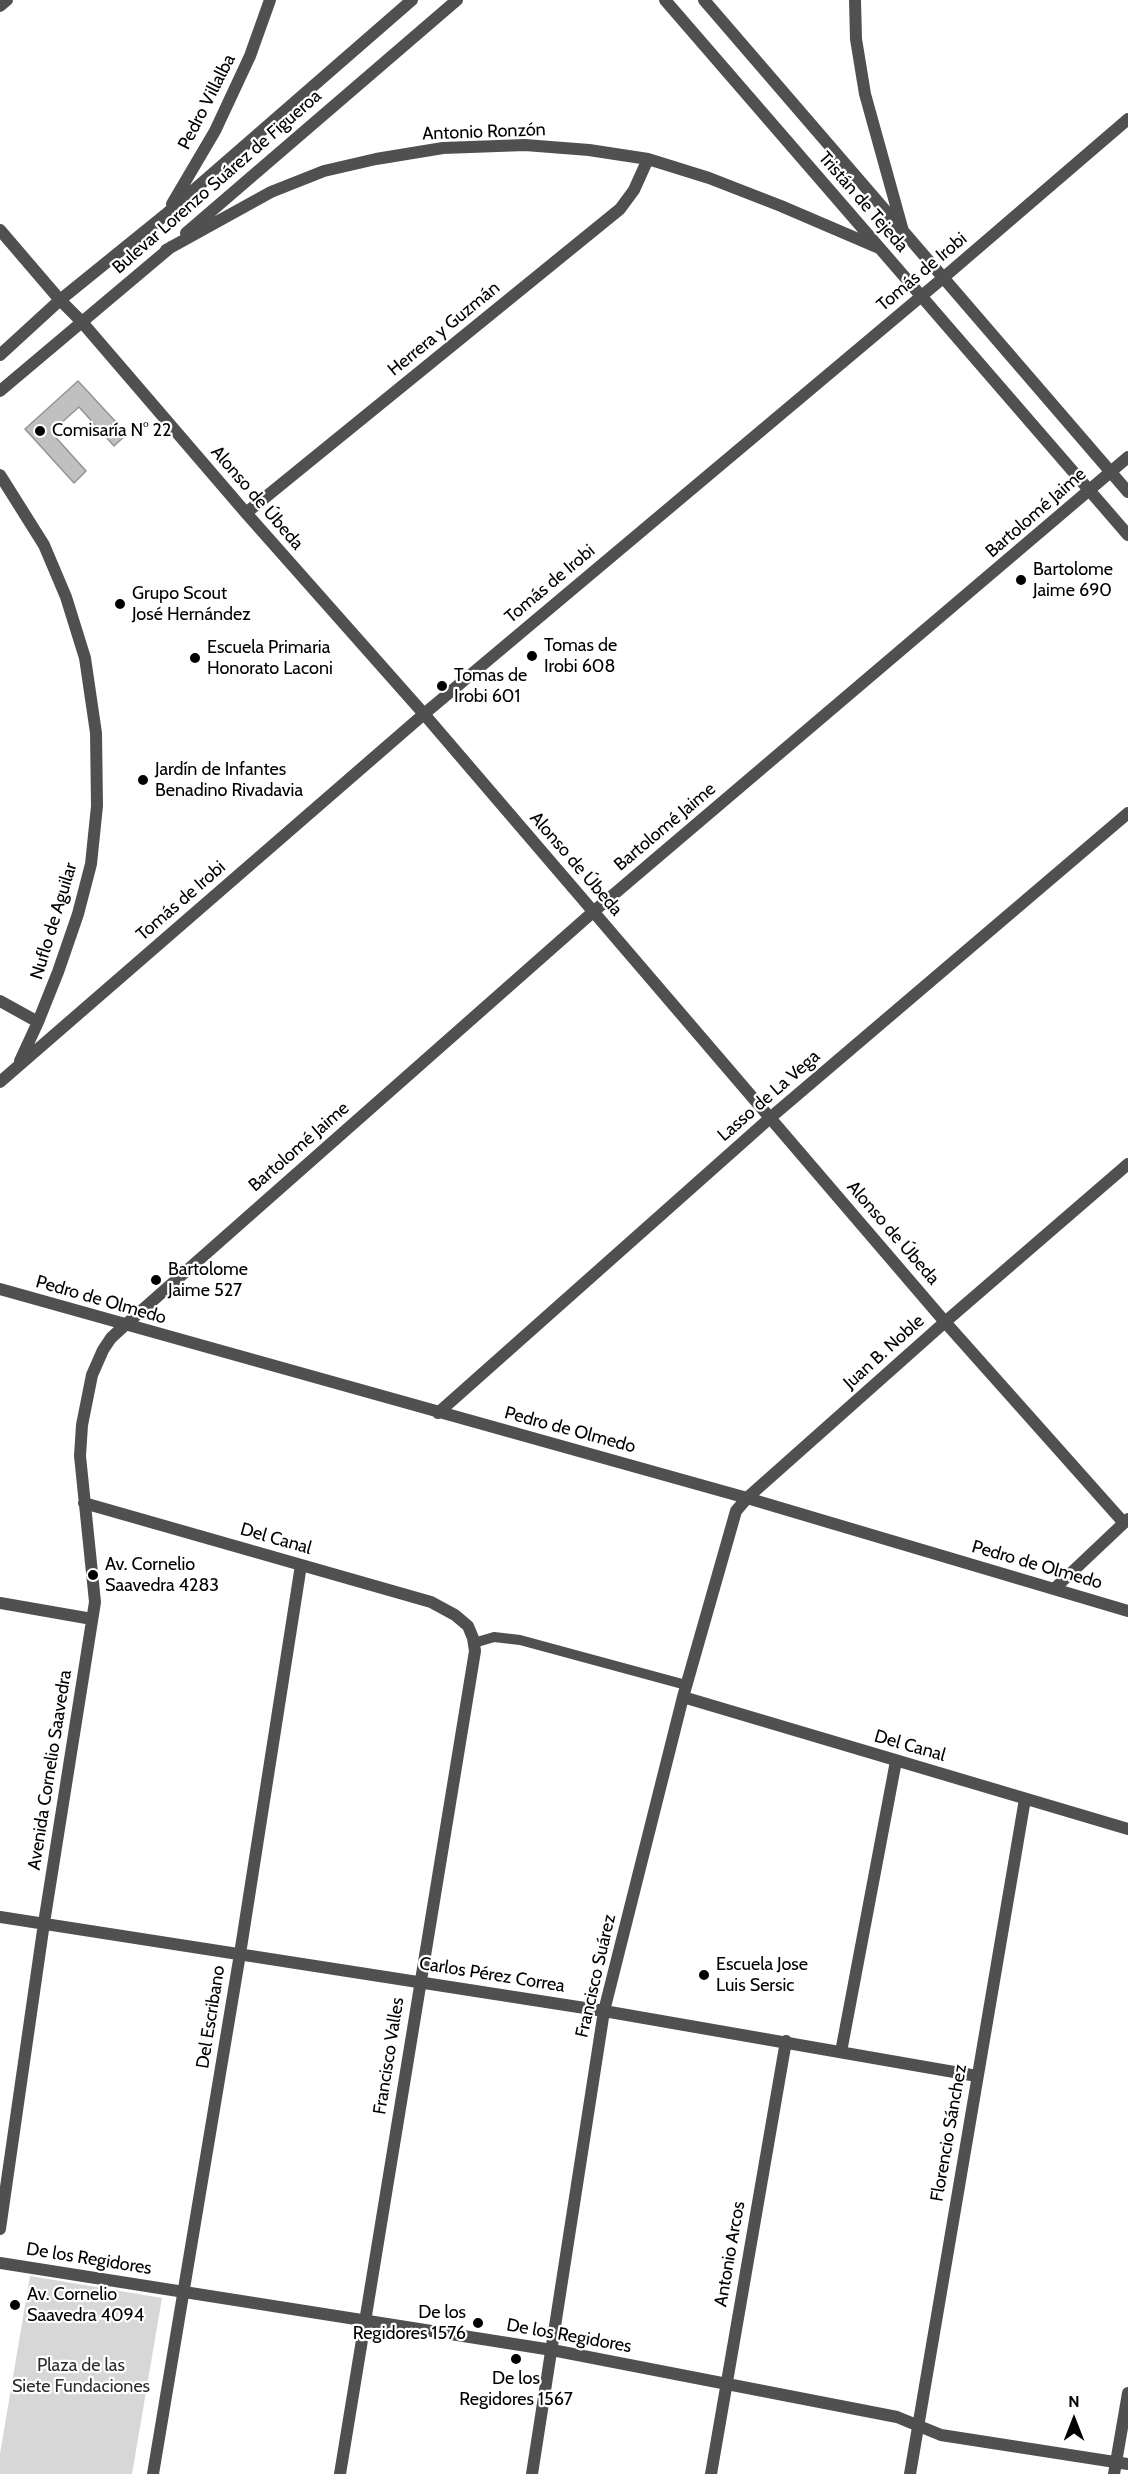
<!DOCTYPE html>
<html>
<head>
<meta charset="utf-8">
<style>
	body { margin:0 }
	#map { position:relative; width:1128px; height:2474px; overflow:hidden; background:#fff; font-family:Cabin,sans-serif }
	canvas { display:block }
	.north { position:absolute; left:1044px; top:2390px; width:60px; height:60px; -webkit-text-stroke:4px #fff; paint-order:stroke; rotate:0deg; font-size:16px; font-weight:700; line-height:24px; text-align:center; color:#000 }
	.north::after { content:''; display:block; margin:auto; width:21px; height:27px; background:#000; clip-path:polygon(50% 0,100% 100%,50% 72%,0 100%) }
</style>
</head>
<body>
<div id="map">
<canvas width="1128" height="2474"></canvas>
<div class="north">N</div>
</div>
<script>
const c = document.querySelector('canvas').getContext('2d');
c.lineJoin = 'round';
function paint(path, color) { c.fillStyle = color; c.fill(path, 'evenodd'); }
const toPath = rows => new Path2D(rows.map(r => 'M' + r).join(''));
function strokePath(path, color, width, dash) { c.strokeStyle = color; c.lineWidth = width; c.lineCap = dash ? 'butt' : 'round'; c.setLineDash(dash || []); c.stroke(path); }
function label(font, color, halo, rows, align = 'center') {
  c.font = font + ' Cabin,sans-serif'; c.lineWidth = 4.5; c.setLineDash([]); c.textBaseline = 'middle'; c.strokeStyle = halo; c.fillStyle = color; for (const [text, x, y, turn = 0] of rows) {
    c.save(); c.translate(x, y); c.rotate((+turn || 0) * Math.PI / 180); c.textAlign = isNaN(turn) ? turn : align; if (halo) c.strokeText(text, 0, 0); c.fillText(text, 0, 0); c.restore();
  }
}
const green = toPath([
	[30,2276,162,2298,132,2474,0,2474,0,2454]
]);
const building = toPath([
	[78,381,127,434,114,446,79,407,51,432,86,471,74,483,25,429,78,381]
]);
const lane = toPath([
	[474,1643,494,1637,520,1640,686,1685]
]);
const street = toPath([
	[665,0,1128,535],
	[704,0,1128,492],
	[855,0,856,39,865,94,903,231],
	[0,6,7,0],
	[172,204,215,131,250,56,270,0],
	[0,230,60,300,81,321,246,513,424,714,945,1322,1124,1523],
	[186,233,457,0],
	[166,250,271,192,324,171,376,159,443,148,525,145,589,150,648,159,709,178,781,206,879,248],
	[0,355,60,300,165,215,412,0],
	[0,391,171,247],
	[0,475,44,545,66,597,85,658,96,733,97,806,91,864,78,914,58,972,38,1022,20,1061],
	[246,513,620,209,634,190,648,159],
	[0,1001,38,1022],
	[0,1082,424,714,943,278,1128,119],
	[0,1289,747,1498,1128,1611],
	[438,1413,770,1118,1128,813],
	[84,1503,431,1602,455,1615,468,1626,473,1638,475,1651,340,2474],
	[1054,1589,1128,1519],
	[0,1603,92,1619],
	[683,1697,1128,1829],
	[0,1917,604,2011,977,2076],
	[841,2052,896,1761],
	[0,2229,44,1923,95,1602,80,1456,82,1425,92,1375,103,1350,111,1338,124,1326,593,912,1128,457],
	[0,2263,552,2350,897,2417,941,2435,1128,2464],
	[153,2474,240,1954,301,1565],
	[532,2474,604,2011,683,1697,736,1511,747,1498,945,1322,1128,1164],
	[711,2474,786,2041],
	[910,2474,1025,1799],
	[1114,2474,1128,2393]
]);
const markers = [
	[40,431,6,"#000"],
	[1021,580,6,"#000"],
	[120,604,6,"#000"],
	[532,656,6,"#000"],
	[195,658,6,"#000"],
	[442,686,6,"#000"],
	[143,780,6,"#000"],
	[156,1280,6,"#000"],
	[93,1575,6,"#000"],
	[704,1975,6,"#000"],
	[15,2305,6,"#000"],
	[478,2323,6,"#000"],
	[516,2359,6,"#000"]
];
const streetNames = [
	["Pedro Villalba",207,102,-63],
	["Antonio Ronzón",484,132,-2],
	["Bulevar Lorenzo Suárez de Figueroa",217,182,-41],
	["Tristán de Tejeda",863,202,49],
	["Tomás de Irobi",922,272,-40],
	["Herrera y Guzmán",444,329,-39],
	["Alonso de Úbeda",257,498,49],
	["Bartolomé Jaime",1036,513,-41],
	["Tomás de Irobi",550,584,-40],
	["Bartolomé Jaime",665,827,-40],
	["Alonso de Úbeda",576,864,49],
	["Tomás de Irobi",181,901,-41],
	["Nuflo de Aguilar",54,921,-73],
	["Lasso de La Vega",769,1096,-41],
	["Bartolomé Jaime",299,1147,-41],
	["Alonso de Úbeda",893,1233,49],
	["Pedro de Olmedo",101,1300,16],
	["Juan B. Noble",884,1352,-42],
	["Pedro de Olmedo",570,1430,15],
	["Del Canal",276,1539,16],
	["Pedro de Olmedo",1037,1565,16],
	["Del Canal",910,1746,16],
	["Avenida Cornelio Saavedra",50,1770,-81],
	["Carlos Pérez Correa",492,1975,9],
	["Francisco Suárez",596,1976,-77],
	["Del Escribano",211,2017,-81],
	["Francisco Valles",389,2056,-81],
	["Florencio Sánchez",949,2133,-80],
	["Antonio Arcos",730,2254,-80],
	["De los Regidores",89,2259,9],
	["De los Regidores",569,2336,10]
];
const poiNames = [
	["Comisaría N° 22",52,431],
	["Bartolome",1033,570],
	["Jaime 690",1033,591],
	["Grupo Scout",132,594],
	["José Hernández",132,615],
	["Tomas de",544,646],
	["Irobi 608",544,667],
	["Escuela Primaria",207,648],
	["Honorato Laconi",207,669],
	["Tomas de",454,676],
	["Irobi 601",454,697],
	["Jardín de Infantes",155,770],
	["Benadino Rivadavia",155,791],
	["Bartolome",168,1270],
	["Jaime 527",168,1291],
	["Av. Cornelio",105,1565],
	["Saavedra 4283",105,1586],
	["Escuela Jose",716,1965],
	["Luis Sersic",716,1986],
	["Av. Cornelio",27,2295],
	["Saavedra 4094",27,2316],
	["De los",466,2313,"right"],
	["Regidores 1576",466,2334,"right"],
	["De los",516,2379,"center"],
	["Regidores 1567",516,2400,"center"]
];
const parkNames = [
	["Plaza de las",81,2366],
	["Siete Fundaciones",81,2387]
];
paint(green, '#d7d7d7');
paint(building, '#c0c0c0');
strokePath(building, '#949494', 1.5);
strokePath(lane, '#505050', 10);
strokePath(street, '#505050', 12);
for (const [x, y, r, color] of markers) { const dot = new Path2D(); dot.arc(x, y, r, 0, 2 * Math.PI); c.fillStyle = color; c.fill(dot); strokePath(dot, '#fff', 2); }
label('18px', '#000', '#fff', streetNames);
label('18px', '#000', '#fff', poiNames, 'left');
label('18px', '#2e2e2e', '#fff', parkNames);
</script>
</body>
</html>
